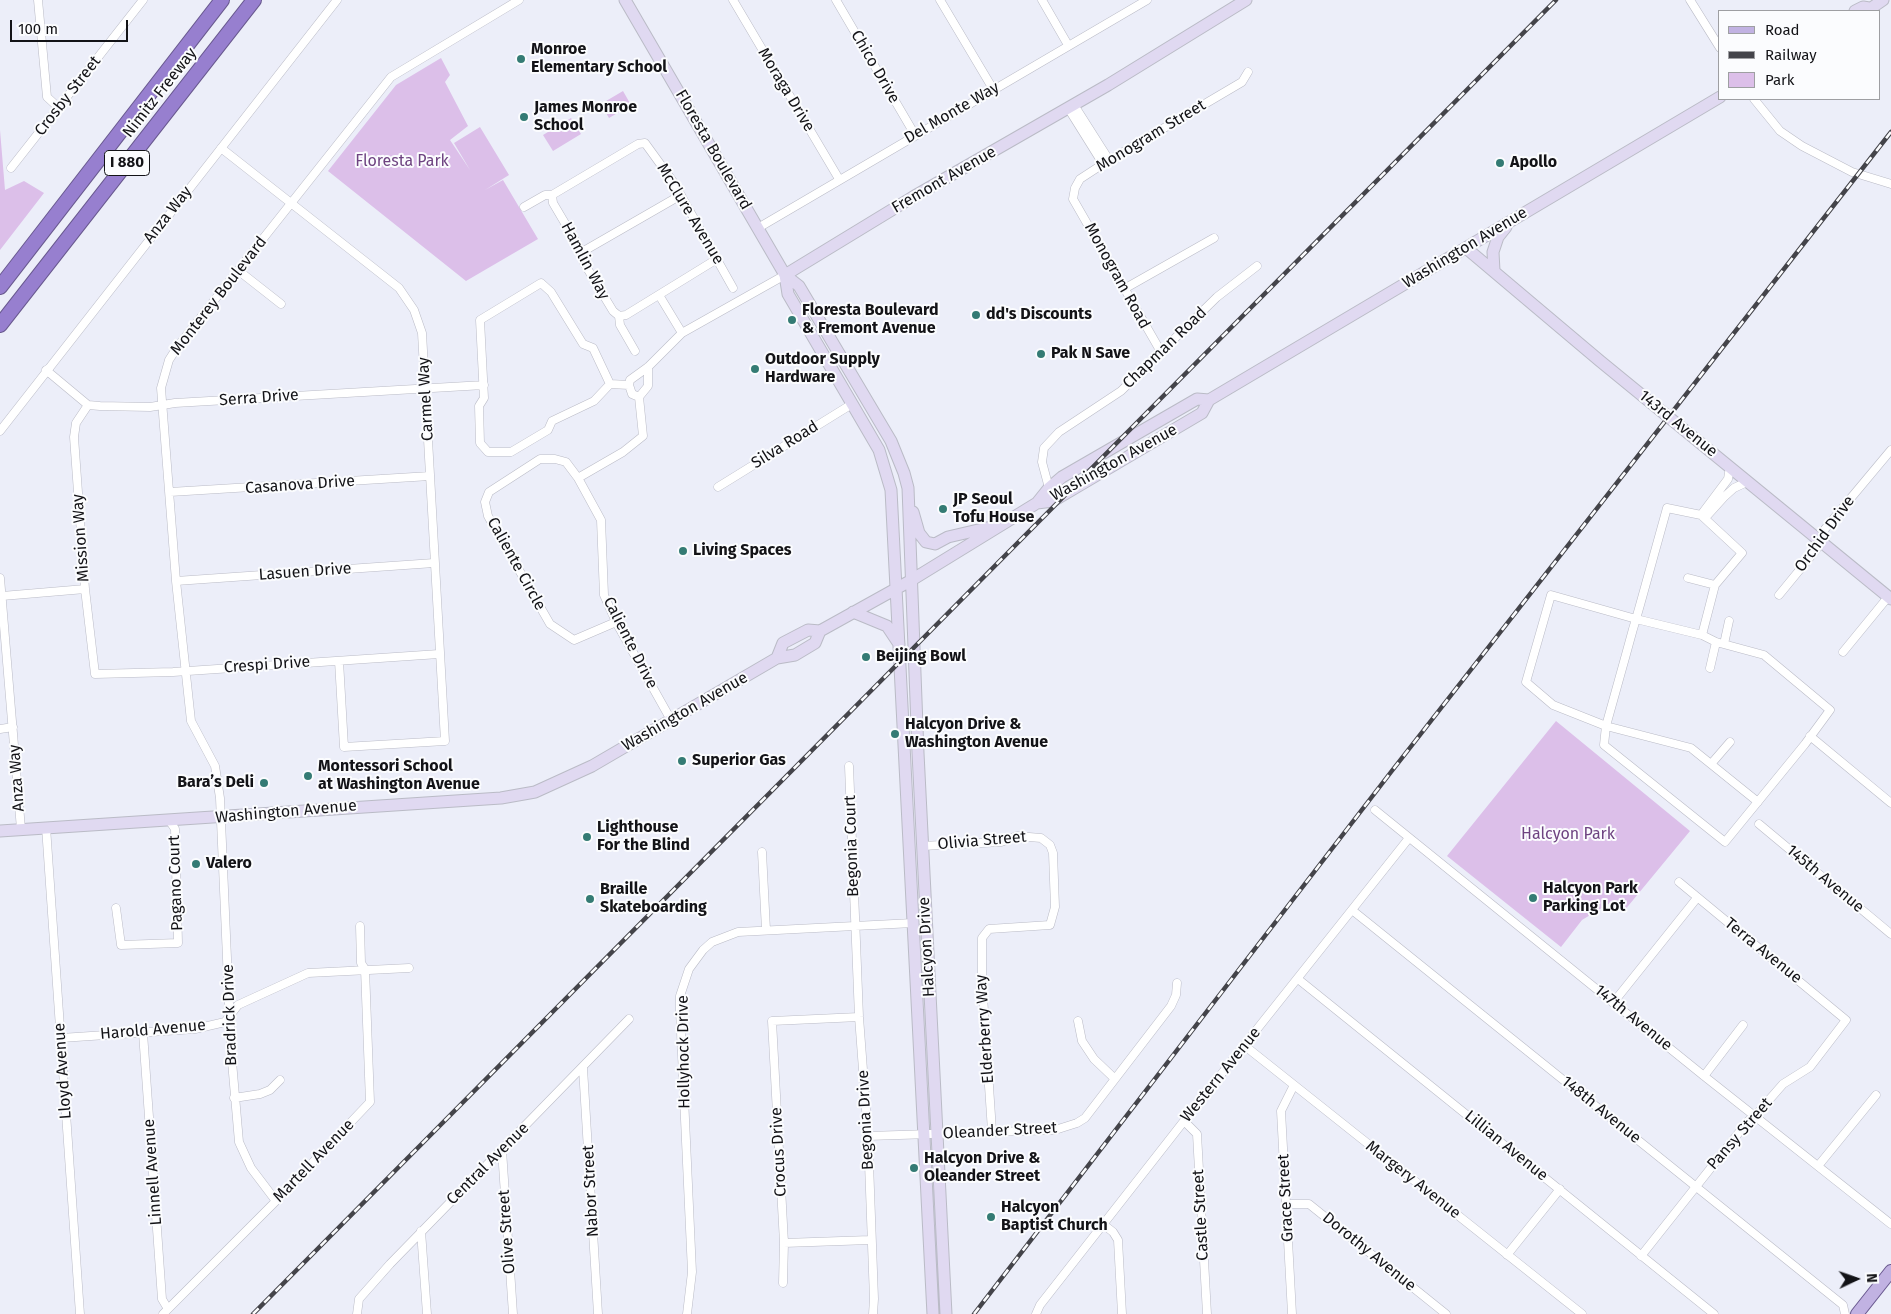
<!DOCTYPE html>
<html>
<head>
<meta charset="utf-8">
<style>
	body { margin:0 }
	#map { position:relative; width:1891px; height:1314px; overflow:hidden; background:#eceef9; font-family:"Fira Sans",sans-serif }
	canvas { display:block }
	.legend { position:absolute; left:1718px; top:10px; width:162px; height:90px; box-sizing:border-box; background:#fbfcfe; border:1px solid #9e9fa2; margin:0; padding:6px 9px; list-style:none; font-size:15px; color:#131317 }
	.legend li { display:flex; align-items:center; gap:10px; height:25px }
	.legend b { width:25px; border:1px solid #9e9fa2 }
	.north { position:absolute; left:1831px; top:1254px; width:50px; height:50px; -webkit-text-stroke:4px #fbfcfe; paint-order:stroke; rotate:87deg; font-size:14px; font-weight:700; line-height:20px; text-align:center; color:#131317 }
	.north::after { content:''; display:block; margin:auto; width:18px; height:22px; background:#131317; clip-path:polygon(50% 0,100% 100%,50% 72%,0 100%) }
	.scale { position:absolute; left:10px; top:20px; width:118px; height:22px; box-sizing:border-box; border:2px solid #131317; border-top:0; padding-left:6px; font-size:15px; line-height:18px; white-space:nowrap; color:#131317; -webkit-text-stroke:4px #fbfcfe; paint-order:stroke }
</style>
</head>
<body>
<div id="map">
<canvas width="1891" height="1314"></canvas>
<ul class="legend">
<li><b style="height:6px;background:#c1b2e2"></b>Road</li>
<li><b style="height:6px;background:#44444a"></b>Railway</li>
<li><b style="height:14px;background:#dcbfe9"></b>Park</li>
</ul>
<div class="north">N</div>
<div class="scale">100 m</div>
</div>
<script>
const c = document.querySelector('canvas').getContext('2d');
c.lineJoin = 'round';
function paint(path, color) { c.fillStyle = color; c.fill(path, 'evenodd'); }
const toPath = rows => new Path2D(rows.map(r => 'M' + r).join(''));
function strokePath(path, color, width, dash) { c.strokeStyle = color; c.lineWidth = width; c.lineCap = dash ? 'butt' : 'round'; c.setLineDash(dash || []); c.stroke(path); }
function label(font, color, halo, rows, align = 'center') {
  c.font = font + ' "Fira Sans",sans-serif'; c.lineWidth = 4; c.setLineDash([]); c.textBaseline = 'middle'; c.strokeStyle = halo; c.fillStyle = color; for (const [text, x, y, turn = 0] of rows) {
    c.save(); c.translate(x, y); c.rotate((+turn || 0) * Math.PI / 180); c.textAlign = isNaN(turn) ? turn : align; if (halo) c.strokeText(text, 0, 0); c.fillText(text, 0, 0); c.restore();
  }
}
const green = toPath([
	[441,58,450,75,445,82,468,126,450,140,470,170,454,143,480,127,509,175,485,190,503,180,538,239,466,281,328,171,396,85],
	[623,91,631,105,609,118,601,104],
	[571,118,581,134,553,151,543,135],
	[0,130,5,190,24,181,44,193,0,250],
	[1556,721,1690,831,1624,911,1610,903,1582,920,1561,947,1447,856]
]);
const street = toPath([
	[38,0,47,97,59,108],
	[733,0,839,179],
	[836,0,915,135],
	[940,0,993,89],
	[1042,0,1068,45],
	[1690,0,1720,48],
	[1754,99,1780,131,1802,146,1852,172,1891,184],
	[1074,105,1109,160],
	[1068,108,1103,164],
	[221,148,399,288,414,310,422,333,445,741,344,747,339,661],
	[11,168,143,0],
	[552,195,553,203,582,252,584,263,613,311,619,316,620,325,635,351],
	[524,207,545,195,552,195,638,144,645,143,674,183,733,288],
	[758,228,1147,0],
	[582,252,681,195],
	[239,271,281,304],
	[1124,289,1214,238],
	[659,295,682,333],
	[619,316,626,315,717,259],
	[1161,352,1073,199,1075,188,1080,179,1103,164,1242,82,1248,72],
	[648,367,682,333,785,275],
	[648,367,648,386,639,397,632,394,629,385,630,380,648,367],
	[46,370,88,405,100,406,150,407,175,403,484,385],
	[610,384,593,348,583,344,551,292,541,283,480,320,484,398,479,406,480,443,488,452,511,452,548,430,552,421,594,401,610,384,629,385],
	[88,405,76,423,74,437,85,589,95,674,173,672,439,654],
	[0,431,337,0],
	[578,478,623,452,643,436,639,397],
	[718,487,852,404],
	[170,492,430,476],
	[1063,494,1049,488,1042,462,1044,448,1059,432,1121,391,1217,297,1257,266],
	[1701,515,1728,479,1730,467],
	[1705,518,1724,497,1734,488,1747,482],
	[0,578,21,829],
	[1688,578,1715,585],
	[176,581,434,563],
	[1779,595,1816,550,1825,529,1891,450],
	[2,596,85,589],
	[616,622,574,640,550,624,488,516,485,502,489,492,540,459,555,459,566,462,578,478,601,520,604,595,616,622,671,720],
	[1702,635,1715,585,1742,553,1701,515,1667,508,1640,605,1636,619,1633,629,1625,658,1606,726,1604,745,1725,842,1805,744,1830,710,1764,655,1716,642,1702,635,1636,619,1551,595,1526,682,1553,705,1606,726,1691,748,1758,802],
	[1724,644,1729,621],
	[1843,652,1888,597],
	[1710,668,1716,642],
	[0,729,13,727],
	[1810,736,1891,803],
	[1711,764,1730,742],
	[849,766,859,1017,868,1136,874,1299,873,1314],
	[1375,810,1704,1076,1891,1224],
	[1759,824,1891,934],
	[46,827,80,1314],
	[922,846,1001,842,1017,836,1041,838,1050,845,1053,853,1055,907,1050,925,989,929,982,938,982,981,992,1131],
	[762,852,766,930],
	[116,908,121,945,178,943,175,829,169,820],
	[1352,910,1843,1305,1845,1314],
	[1298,979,1714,1314],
	[1613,1003,1697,898],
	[1078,1021,1082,1041,1094,1059,1114,1078],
	[143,1033,162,1299,168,1309],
	[61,1038,195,1029,225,1022,238,1005,308,973,409,968],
	[1245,1046,1582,1314],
	[583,1068,598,1314],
	[1704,1076,1743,1025],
	[234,1098,260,1094,270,1090,280,1080],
	[1184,1121,1197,1134,1207,1314],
	[868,1136,1055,1130,1077,1123,1085,1118,1171,1006,1176,995,1177,983],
	[502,1150,513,1314],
	[1818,1166,1876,1095],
	[276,1201,251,1168,239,1142,231,1050,220,798,215,766,191,721,176,581,161,388,169,360,178,346,391,77,519,0],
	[1287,1204,1309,1204,1446,1314],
	[1104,1225,1113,1232,1118,1240,1122,1314],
	[421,1231,427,1314],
	[784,1243,870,1240],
	[1507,1255,1560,1189],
	[1641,1256,1748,1121,1755,1116,1783,1084,1810,1067,1846,1020,1679,882],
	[783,1283,784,1243,772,1021,859,1017],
	[163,1314,276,1201,370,1102,365,969,361,963,360,926],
	[357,1314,359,1299,390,1264,629,1019],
	[687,1314,692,1272,680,1010,680,996,689,969,703,950,712,942,738,932,913,923],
	[1036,1314,1040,1305,1184,1121,1409,838],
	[1292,1314,1281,1111,1294,1085]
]);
const secondary = toPath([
	[625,0,785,275,788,294,879,450,891,490,933,1314],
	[1855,11,1863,7,1869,8],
	[1867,11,1883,0],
	[1466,248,1600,361,1891,599],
	[1494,271,1493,252,1498,237,1506,227],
	[785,275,799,286,891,441,904,473,908,488,918,753,946,1314],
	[785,275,913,197,1108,85,1246,0],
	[1037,503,1053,501,1202,413,1209,400,1720,97],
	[913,512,919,533,926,542,935,544,948,537,991,527],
	[853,612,887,626,899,644],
	[777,658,783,643,808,630,820,631,910,581,1037,503,1049,488,1062,477,1197,399,1209,400],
	[0,831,501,798,535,792,592,766,777,658,795,655,815,643,820,631]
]);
const primary = toPath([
	[1857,1314,1891,1271]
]);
const highway = toPath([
	[0,287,222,0],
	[0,325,254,0]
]);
const rail = toPath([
	[253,1314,1556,0],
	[974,1314,1391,772,1891,132]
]);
const markers = [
	[521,59,5,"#347b74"],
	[524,117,5,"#347b74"],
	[1500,163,5,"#347b74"],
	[976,315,5,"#347b74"],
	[792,320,5,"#347b74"],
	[1041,354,5,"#347b74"],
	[755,369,5,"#347b74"],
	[943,509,5,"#347b74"],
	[683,551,5,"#347b74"],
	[866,657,5,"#347b74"],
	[895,734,5,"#347b74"],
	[682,761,5,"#347b74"],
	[308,776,5,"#347b74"],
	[264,783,5,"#347b74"],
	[587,837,5,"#347b74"],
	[196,864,5,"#347b74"],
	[1533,898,5,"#347b74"],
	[590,899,5,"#347b74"],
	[914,1168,5,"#347b74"],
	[991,1217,5,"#347b74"]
];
const shields = [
	[127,163,45]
];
const shieldNames = [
	["I 880",127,163]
];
const poiNames = [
	["Monroe",531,50],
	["Elementary School",531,68],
	["James Monroe",534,108],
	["School",534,126],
	["Apollo",1510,163],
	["Floresta Boulevard",802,311],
	["& Fremont Avenue",802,329],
	["dd's Discounts",986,315],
	["Pak N Save",1051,354],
	["Outdoor Supply",765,360],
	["Hardware",765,378],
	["JP Seoul",953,500],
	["Tofu House",953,518],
	["Living Spaces",693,551],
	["Beijing Bowl",876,657],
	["Halcyon Drive &",905,725],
	["Washington Avenue",905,743],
	["Superior Gas",692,761],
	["Montessori School",318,767],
	["at Washington Avenue",318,785],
	["Bara’s Deli",254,783,"right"],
	["Lighthouse",597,828],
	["For the Blind",597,846],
	["Valero",206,864],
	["Halcyon Park",1543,889],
	["Parking Lot",1543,907],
	["Braille",600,890],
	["Skateboarding",600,908],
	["Halcyon Drive &",924,1159],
	["Oleander Street",924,1177],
	["Halcyon",1001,1208],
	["Baptist Church",1001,1226]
];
const streetNames = [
	["Chico Drive",875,67,60],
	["Moraga Drive",786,90,59],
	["Nimitz Freeway",160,93,-52],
	["Crosby Street",68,96,-52],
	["Del Monte Way",952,113,-30],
	["Monogram Street",1151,136,-31],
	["Floresta Boulevard",713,150,60],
	["Fremont Avenue",944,180,-30],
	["McClure Avenue",690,214,59],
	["Anza Way",168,215,-52],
	["Washington Avenue",1465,248,-31],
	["Hamlin Way",585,261,62],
	["Monogram Road",1117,276,61],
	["Monterey Boulevard",219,296,-52],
	["Chapman Road",1165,348,-44],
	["Serra Drive",259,398,-4],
	["Carmel Way",426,399,-93],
	["143rd Avenue",1678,424,39],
	["Silva Road",785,445,-32],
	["Washington Avenue",1114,463,-29],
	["Casanova Drive",300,485,-4],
	["Orchid Drive",1825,534,-54],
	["Mission Way",81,538,-94],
	["Caliente Circle",516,564,61],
	["Lasuen Drive",305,572,-4],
	["Caliente Drive",630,643,63],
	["Crespi Drive",267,665,-4],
	["Washington Avenue",685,712,-30],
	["Anza Way",17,778,-94],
	["Washington Avenue",286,812,-5],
	["Olivia Street",982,841,-5],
	["Begonia Court",852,846,-92],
	["145th Avenue",1825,879,40],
	["Pagano Court",176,883,-92],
	["Halcyon Drive",927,947,-93],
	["Terra Avenue",1763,951,39],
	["Bradrick Drive",230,1015,-92],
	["147th Avenue",1633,1018,39],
	["Elderberry Way",985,1029,-94],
	["Harold Avenue",153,1030,-5],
	["Hollyhock Drive",684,1052,-91],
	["Lloyd Avenue",63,1071,-94],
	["Western Avenue",1221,1075,-51],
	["148th Avenue",1601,1110,39],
	["Begonia Drive",866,1120,-93],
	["Oleander Street",1000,1131,-3],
	["Pansy Street",1740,1134,-49],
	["Lillian Avenue",1506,1146,39],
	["Crocus Drive",779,1152,-93],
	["Martell Avenue",314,1161,-46],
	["Central Avenue",488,1164,-45],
	["Linnell Avenue",153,1172,-94],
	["Margery Avenue",1413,1180,38],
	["Nabor Street",591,1191,-93],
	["Grace Street",1286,1198,-93],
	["Castle Street",1201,1215,-93],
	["Olive Street",507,1232,-94],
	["Dorothy Avenue",1369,1252,39]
];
const parkNames = [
	["Floresta Park",402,162],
	["Halcyon Park",1568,835]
];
paint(green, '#dcbfe9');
strokePath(street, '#babbc6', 9);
strokePath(secondary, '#babbc6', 13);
strokePath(primary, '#69598f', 14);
strokePath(highway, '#69598f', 16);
strokePath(street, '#fff', 8);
strokePath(secondary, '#e0d9f1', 11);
strokePath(primary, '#c1b2e2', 12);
strokePath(highway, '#977fcf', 14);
strokePath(rail, '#44444a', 4.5);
strokePath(rail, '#fbfcfe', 2.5, [8]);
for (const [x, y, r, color] of markers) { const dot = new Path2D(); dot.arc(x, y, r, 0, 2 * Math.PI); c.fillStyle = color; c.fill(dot); strokePath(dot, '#fbfcfe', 2); }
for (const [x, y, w] of shields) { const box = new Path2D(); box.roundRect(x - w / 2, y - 12.5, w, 25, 4); c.fillStyle = '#fbfcfe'; c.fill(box); strokePath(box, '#131317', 1); }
label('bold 15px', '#131317', null, shieldNames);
label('bold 16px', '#131317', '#fbfcfe', poiNames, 'left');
label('16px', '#131317', '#fbfcfe', streetNames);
label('16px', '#6e4381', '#fbfcfe', parkNames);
</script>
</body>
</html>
